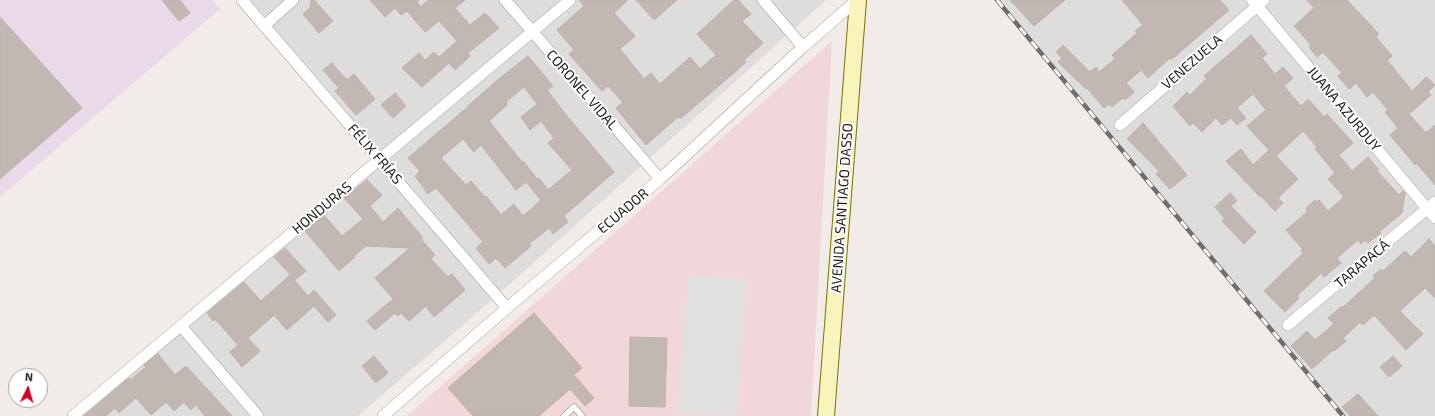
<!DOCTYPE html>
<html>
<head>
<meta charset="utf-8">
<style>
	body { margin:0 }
	#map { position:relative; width:1435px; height:416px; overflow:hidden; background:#f1ece7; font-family:"Exo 2",sans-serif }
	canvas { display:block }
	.north { position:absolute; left:8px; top:368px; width:40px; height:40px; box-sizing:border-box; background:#fff; border:1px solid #a6a6a6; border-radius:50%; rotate:5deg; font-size:11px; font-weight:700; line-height:16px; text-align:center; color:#202020 }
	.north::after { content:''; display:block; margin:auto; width:14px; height:18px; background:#cf0121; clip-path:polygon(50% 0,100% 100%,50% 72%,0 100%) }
</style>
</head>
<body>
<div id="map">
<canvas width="1435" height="416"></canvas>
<div class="north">N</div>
</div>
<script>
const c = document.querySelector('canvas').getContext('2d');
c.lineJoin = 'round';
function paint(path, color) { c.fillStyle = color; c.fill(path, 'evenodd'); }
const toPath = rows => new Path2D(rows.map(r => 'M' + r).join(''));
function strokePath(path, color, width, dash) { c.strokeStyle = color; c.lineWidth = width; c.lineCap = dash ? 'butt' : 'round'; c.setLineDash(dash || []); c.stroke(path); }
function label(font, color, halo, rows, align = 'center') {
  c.font = font + ' "Exo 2",sans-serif'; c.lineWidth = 4; c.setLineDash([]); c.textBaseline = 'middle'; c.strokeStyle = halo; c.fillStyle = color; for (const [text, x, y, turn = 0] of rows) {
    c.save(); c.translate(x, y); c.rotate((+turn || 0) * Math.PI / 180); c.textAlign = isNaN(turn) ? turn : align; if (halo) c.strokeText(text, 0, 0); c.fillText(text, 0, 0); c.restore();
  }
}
const residential = toPath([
	[250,0,826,0,501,292],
	[1001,0,1435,0,1435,416,1346,416],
	[372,159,494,298,358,416,76,416]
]);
const commercial = toPath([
	[832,41,811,416,407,416]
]);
const industrial = toPath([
	[0,0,213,0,220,9,0,197]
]);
const parking = toPath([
	[689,275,747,280,736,416,677,413]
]);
const building = toPath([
	[162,0,180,0,190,13,179,21,162,0],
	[311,0,314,0,333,21,319,33,303,14,310,8,311,0],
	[370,0,419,0,417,2,421,7,428,0,465,0,455,8,470,25,485,13,499,28,468,53,470,56,455,70,449,63,422,87,402,68,419,53,425,60,434,52,439,57,457,41,439,21,425,32,407,11,401,15,395,8,385,17,370,0],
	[579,0,628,0,614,13,635,36,620,49,644,79,651,73,660,84,690,57,700,69,716,55,697,34,734,0,738,0,751,14,742,21,763,43,744,60,746,62,735,72,680,119,678,117,646,145,616,108,623,102,608,86,602,91,569,54,574,50,557,30,584,6,579,0],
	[636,0,677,0,654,20,636,0],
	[1010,0,1065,0,1034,26,1010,0],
	[1122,0,1220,0,1229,10,1172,59,1170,58,1148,78,1141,70,1126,83,1134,92,1125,100,1123,98,1112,107,1109,104,1104,108,1087,88,1086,89,1058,62,1062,58,1056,52,1063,45,1090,72,1096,67,1099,72,1115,59,1112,55,1137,33,1135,31,1143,25,1122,0],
	[1307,0,1347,0,1379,34,1376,37,1392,56,1387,60,1412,91,1426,77,1435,85,1428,92,1431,95,1409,114,1426,133,1435,125,1435,185,1416,163,1415,165,1390,135,1398,128,1385,112,1388,110,1373,92,1367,97,1356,83,1349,89,1338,76,1342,73,1323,52,1317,57,1309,47,1311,45,1294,26,1314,8,1307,0],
	[0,17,82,108,0,179,0,17],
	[1251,35,1267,54,1262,58,1275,74,1283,67,1293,78,1284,86,1301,106,1308,99,1324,117,1327,114,1353,143,1339,155,1352,171,1368,157,1379,170,1377,171,1399,195,1403,191,1405,193,1402,213,1379,232,1381,233,1368,243,1365,240,1361,244,1358,240,1337,258,1341,263,1324,277,1321,273,1297,296,1299,298,1285,312,1264,291,1303,253,1301,251,1303,250,1286,230,1307,212,1306,208,1315,200,1316,202,1319,200,1328,211,1344,197,1328,179,1335,173,1315,149,1317,147,1303,131,1276,156,1298,179,1278,198,1283,203,1275,211,1261,196,1260,197,1226,161,1241,149,1253,165,1269,150,1247,126,1266,110,1253,94,1237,108,1246,118,1237,125,1231,118,1222,125,1216,118,1202,132,1193,123,1190,126,1173,106,1187,92,1190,95,1207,78,1204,76,1251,35],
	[528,56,553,86,547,90,567,116,614,172,564,216,568,222,553,234,549,228,529,244,531,246,505,268,496,258,489,264,476,248,483,242,436,188,428,194,415,176,420,171,408,158,470,105,469,105,500,78,528,56],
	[524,87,537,104,521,117,530,130,541,121,554,138,548,143,572,170,548,190,539,178,537,179,523,161,522,162,489,121,508,104,506,102,524,87],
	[463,139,474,152,481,145,516,190,526,182,541,200,523,216,514,204,501,215,486,196,485,197,471,181,466,185,441,158,463,139],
	[332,63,347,80,354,74,375,99,356,115,335,91,339,88,323,70,332,63],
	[395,93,406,106,393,118,381,105,395,93],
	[1143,123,1187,175,1170,189,1156,174,1159,171,1127,139,1143,123],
	[367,180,382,195,370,206,383,222,398,208,423,238,421,239,435,255,431,259,448,277,452,274,465,290,434,317,426,306,409,321,401,313,398,316,395,313,375,330,367,321,393,299,375,278,410,248,366,246,354,256,355,257,339,271,305,231,324,215,342,236,363,219,344,198,367,180],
	[1230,193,1237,201,1231,206,1256,232,1244,244,1222,221,1225,219,1215,207,1230,193],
	[1429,239,1435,246,1435,298,1425,288,1400,311,1423,334,1406,350,1374,315,1363,325,1360,322,1343,338,1346,341,1334,351,1333,350,1312,369,1291,346,1307,331,1315,340,1334,324,1328,318,1342,306,1343,307,1375,278,1373,276,1381,269,1383,271,1405,251,1411,257,1429,239],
	[285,248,306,271,295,280,274,257,285,248],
	[290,275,308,296,314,290,336,315,328,322,314,306,287,330,274,315,248,338,260,351,242,367,230,352,238,345,215,319,213,321,207,313,244,282,261,301,290,275],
	[534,313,582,368,574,375,594,398,585,406,570,389,539,416,473,416,448,388,534,313],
	[630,337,667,338,665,407,629,406,630,337],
	[158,354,175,375,186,366,232,416,205,416,196,405,191,410,184,402,174,411,166,402,151,415,136,398,119,413,115,408,106,416,84,416,129,378,130,380,146,367,144,365,158,354],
	[374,356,388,373,376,383,362,366,374,356],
	[1393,356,1402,366,1389,377,1380,367,1393,356],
	[1358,394,1378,416,1350,416,1342,407,1358,394]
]);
const lane = toPath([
	[564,416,574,407,582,416]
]);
const street = toPath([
	[242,0,507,308],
	[505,0,660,179],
	[763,0,803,47],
	[1252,0,1435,218],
	[264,26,293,0],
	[1120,125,1264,0],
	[1288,325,1435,202],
	[181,326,258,416],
	[73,416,570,0],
	[383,416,507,308,660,179,803,47,857,0]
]);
const secondary = toPath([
	[826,416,858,0]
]);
const rail = toPath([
	[997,0,1343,416]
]);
const streetNames = [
	["VENEZUELA",1192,62,-41],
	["CORONEL VIDAL",582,90,49],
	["JUANA AZURDUY",1344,109,50],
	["FÉLIX FRÍAS",375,154,49],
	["HONDURAS",322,208,-40],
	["AVENIDA SANTIAGO DASSO",842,208,-86],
	["ECUADOR",623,211,-40],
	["TARAPACÁ",1362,264,-40]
];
paint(residential, '#dedddd');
paint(commercial, '#f1d7da');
paint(industrial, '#ead9e9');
paint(parking, '#e0e0e0');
paint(building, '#c1b7b3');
strokePath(building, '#c2b0a9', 1);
strokePath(lane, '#a1a1a1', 7);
strokePath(street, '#a1a1a1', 12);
strokePath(secondary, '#797406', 18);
strokePath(lane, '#fff', 5.5);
strokePath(street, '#fff', 11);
strokePath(secondary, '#f9f3bc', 16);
strokePath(rail, '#6e6e6e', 4.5);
strokePath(rail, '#fff', 3, [9]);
label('14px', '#202020', '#fff', streetNames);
</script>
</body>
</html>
